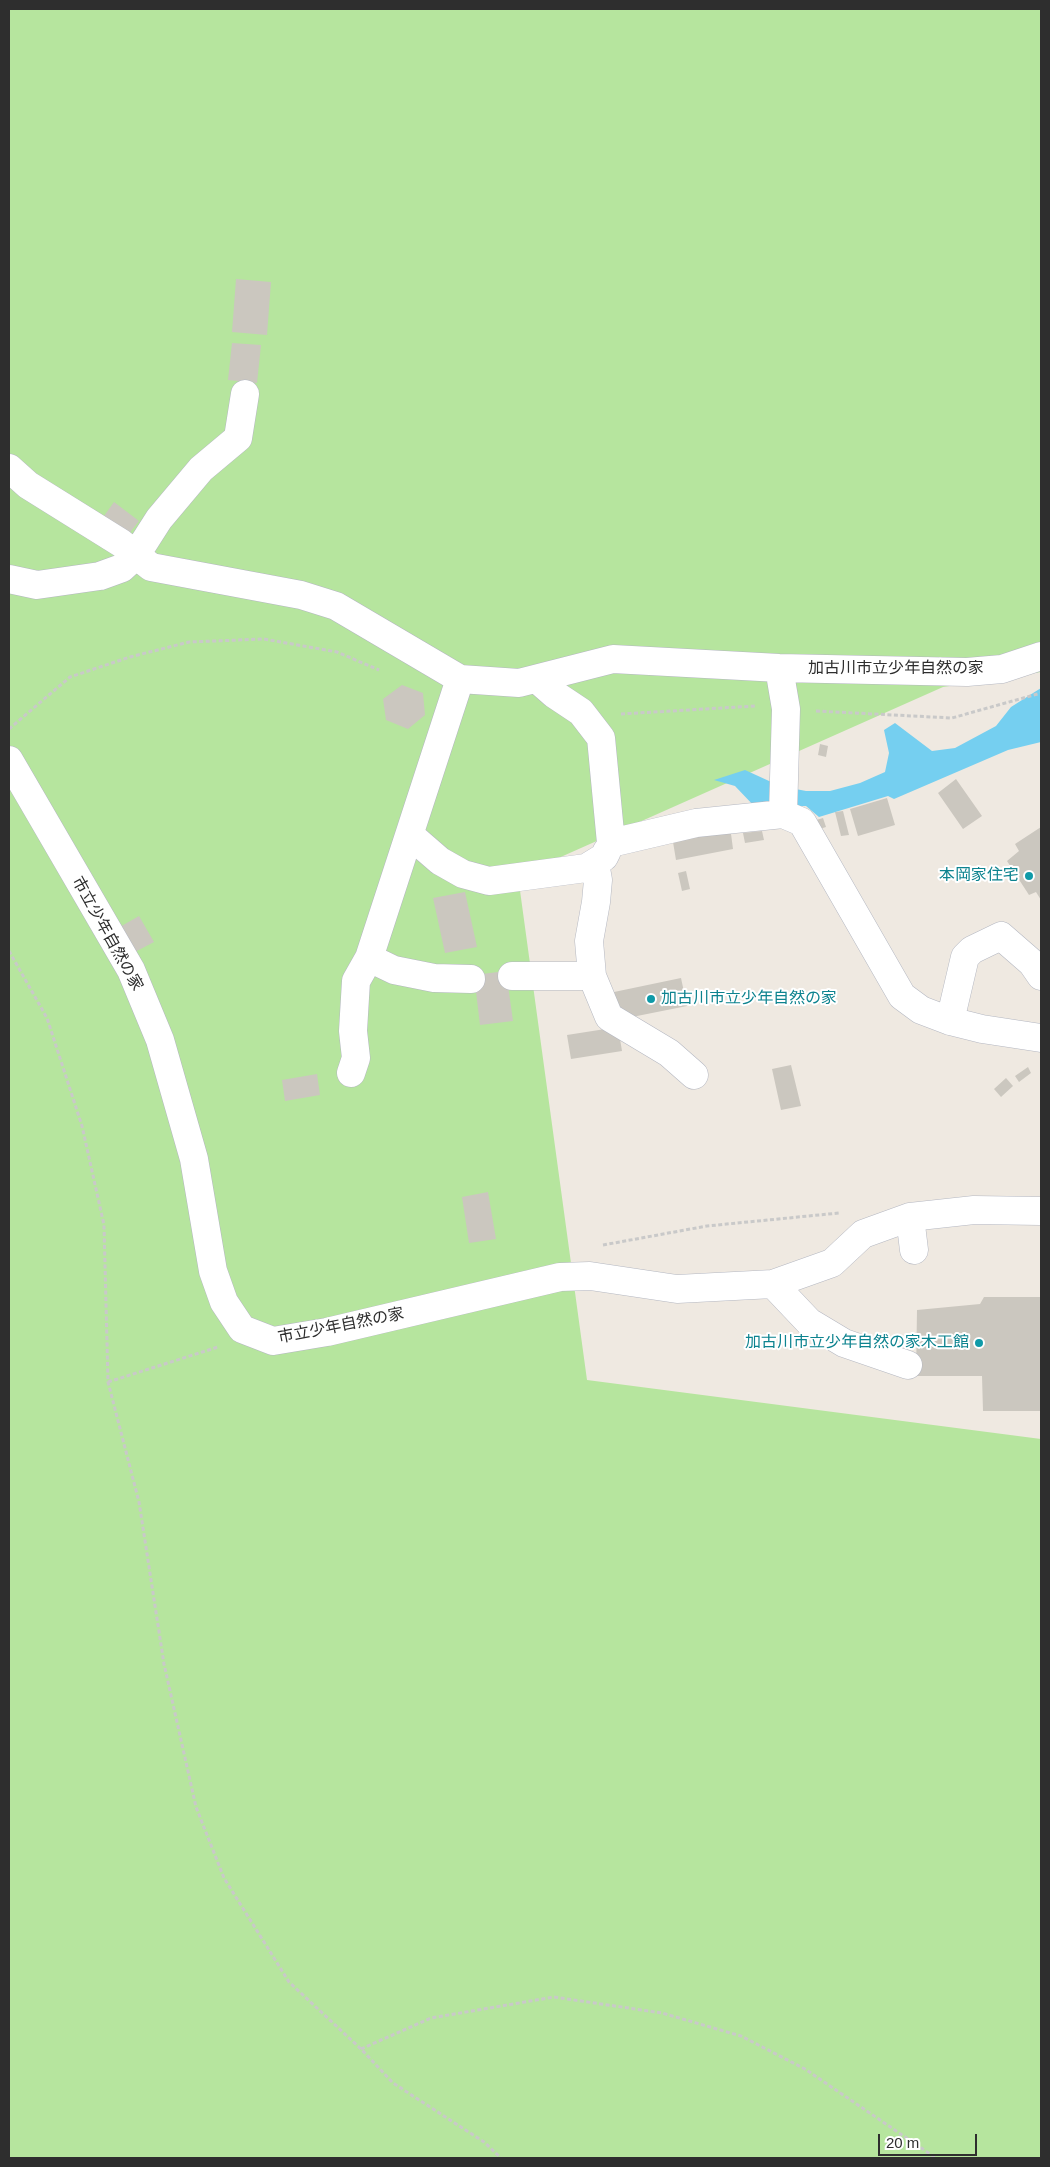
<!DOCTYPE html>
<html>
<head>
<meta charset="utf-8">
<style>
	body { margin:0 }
	#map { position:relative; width:1050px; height:2167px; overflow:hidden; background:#efe9e1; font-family:Helvetica,sans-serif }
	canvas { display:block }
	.frame { position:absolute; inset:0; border:10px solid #2e2e2e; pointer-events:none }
	.scale { position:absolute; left:878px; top:2134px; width:99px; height:22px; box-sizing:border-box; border:2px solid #2e2e2e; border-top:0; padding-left:6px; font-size:15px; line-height:18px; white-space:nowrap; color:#2e2e2e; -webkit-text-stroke:4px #fff; paint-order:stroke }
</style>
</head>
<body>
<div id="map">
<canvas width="1050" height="2167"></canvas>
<div class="frame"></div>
<div class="scale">20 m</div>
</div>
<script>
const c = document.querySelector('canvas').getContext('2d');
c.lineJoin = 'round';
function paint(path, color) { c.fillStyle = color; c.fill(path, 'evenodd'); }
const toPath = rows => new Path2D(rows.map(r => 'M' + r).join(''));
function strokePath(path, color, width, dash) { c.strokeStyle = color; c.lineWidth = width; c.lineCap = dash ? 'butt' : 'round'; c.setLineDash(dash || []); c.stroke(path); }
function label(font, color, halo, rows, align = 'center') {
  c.font = font + ' Helvetica,"Noto Sans JP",sans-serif'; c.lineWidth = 4; c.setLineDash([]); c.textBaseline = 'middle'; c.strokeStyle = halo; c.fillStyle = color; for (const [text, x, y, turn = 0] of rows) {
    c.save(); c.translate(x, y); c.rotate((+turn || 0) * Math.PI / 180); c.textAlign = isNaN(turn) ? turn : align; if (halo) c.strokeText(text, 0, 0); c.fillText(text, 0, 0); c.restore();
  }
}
const green = toPath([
	[9,9,1041,9,1041,672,943,687,518,876,587,1380,1041,1439,1041,2158,9,2158]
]);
const water = toPath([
	[1041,688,1041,742,1008,750,894,799,888,796,819,817,806,806,755,807,735,786,714,780,745,770,780,786,806,791,830,791,860,783,885,772,889,753,884,730,895,723,932,751,955,748,996,726,1011,707]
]);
const building = toPath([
	[236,279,271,282,267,335,232,332],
	[232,343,261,345,257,383,228,380],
	[114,502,139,521,128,535,104,516],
	[402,685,423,693,425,715,408,729,386,720,383,699],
	[820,744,828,746,826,757,818,755],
	[956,779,982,816,963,829,938,793],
	[887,798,895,825,858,836,850,809],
	[843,811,849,835,841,836,835,812],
	[823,818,826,827,816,830,813,821],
	[730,826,733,849,676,860,672,836],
	[1041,827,1041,900,1036,892,1029,895,1007,861,1019,851,1015,844],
	[762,831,764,840,745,843,743,833],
	[686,871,690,889,682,891,678,873],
	[465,892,477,947,445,953,433,898],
	[139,916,154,942,133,953,118,928],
	[506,971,513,1021,480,1025,474,975],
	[681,978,687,1006,622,1019,614,992],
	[618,1027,622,1051,571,1059,567,1035],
	[791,1065,801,1106,781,1110,772,1069],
	[1028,1067,1031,1073,1019,1082,1015,1076],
	[317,1074,320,1095,285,1101,282,1080],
	[1006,1078,1013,1086,1001,1097,994,1089],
	[488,1192,496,1239,469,1243,462,1197],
	[984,1297,1041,1297,1041,1411,983,1411,982,1376,916,1376,917,1310,980,1304]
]);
const path = toPath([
	[816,711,952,718,1041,693],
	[621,714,755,706],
	[9,729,70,677,130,657,189,642,264,639,337,652,379,670],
	[9,951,47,1018,82,1126,104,1225,108,1382,139,1502,164,1664,196,1807,224,1878,289,1982,361,2049,393,2083,484,2142,501,2158],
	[603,1245,707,1226,839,1213],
	[108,1382,218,1347],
	[361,2049,431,2018,554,1997,662,2013,741,2036,805,2069,936,2158]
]);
const minor = toPath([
	[9,468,28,485,121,543,151,567,301,595,336,606,460,679,519,683,613,659,779,668,967,672,1002,669,1041,656],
	[9,579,37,585,100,576,122,568,136,555,159,519,201,469,238,438,245,394],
	[779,668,786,709,783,814],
	[538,680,554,694,581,712,601,738,611,843,696,823,783,814,802,822,902,996,921,1010,950,1021,982,1029,1041,1038],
	[9,760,131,970,160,1040,194,1159,213,1271,224,1302,242,1329,273,1341,327,1332,560,1277,590,1276,677,1289,773,1284,832,1263,863,1234,910,1217,974,1210,1041,1211],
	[410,835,440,861,463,874,489,881,586,868,604,857,607,851],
	[595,863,598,880,596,902,589,941,592,976,609,1017,669,1053,694,1075],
	[369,958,394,970,434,978,471,979],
	[512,976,592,976],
	[950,1021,965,957,972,950,1001,936,1032,963,1041,976],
	[351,1073,356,1058,353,1031,356,981,369,958,460,679],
	[910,1217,914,1250],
	[773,1284,809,1322,844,1343,908,1365]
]);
const markers = [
	[1029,876,5,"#0f9aa8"],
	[651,999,5,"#0f9aa8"],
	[979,1343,5,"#0f9aa8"]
];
const streetNames = [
	["加古川市立少年自然の家",896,669],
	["市立少年自然の家",107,934,61],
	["市立少年自然の家",341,1326,-11]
];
const cultureNames = [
	["本岡家住宅",1019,876],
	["加古川市立少年自然の家",661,999,"left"],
	["加古川市立少年自然の家木工館",969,1343]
];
paint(green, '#b6e59e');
paint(water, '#75cff0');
paint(building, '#cbc7bf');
strokePath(minor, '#b4b7c1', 29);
strokePath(path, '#c9c9c9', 3, [4, 2.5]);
strokePath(minor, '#fff', 28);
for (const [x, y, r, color] of markers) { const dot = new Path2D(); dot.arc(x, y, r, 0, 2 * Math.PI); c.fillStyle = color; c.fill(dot); strokePath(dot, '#fff', 2); }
label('16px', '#2e2e2e', '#fff', streetNames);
label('16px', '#0d838f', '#fff', cultureNames, 'right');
</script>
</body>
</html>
